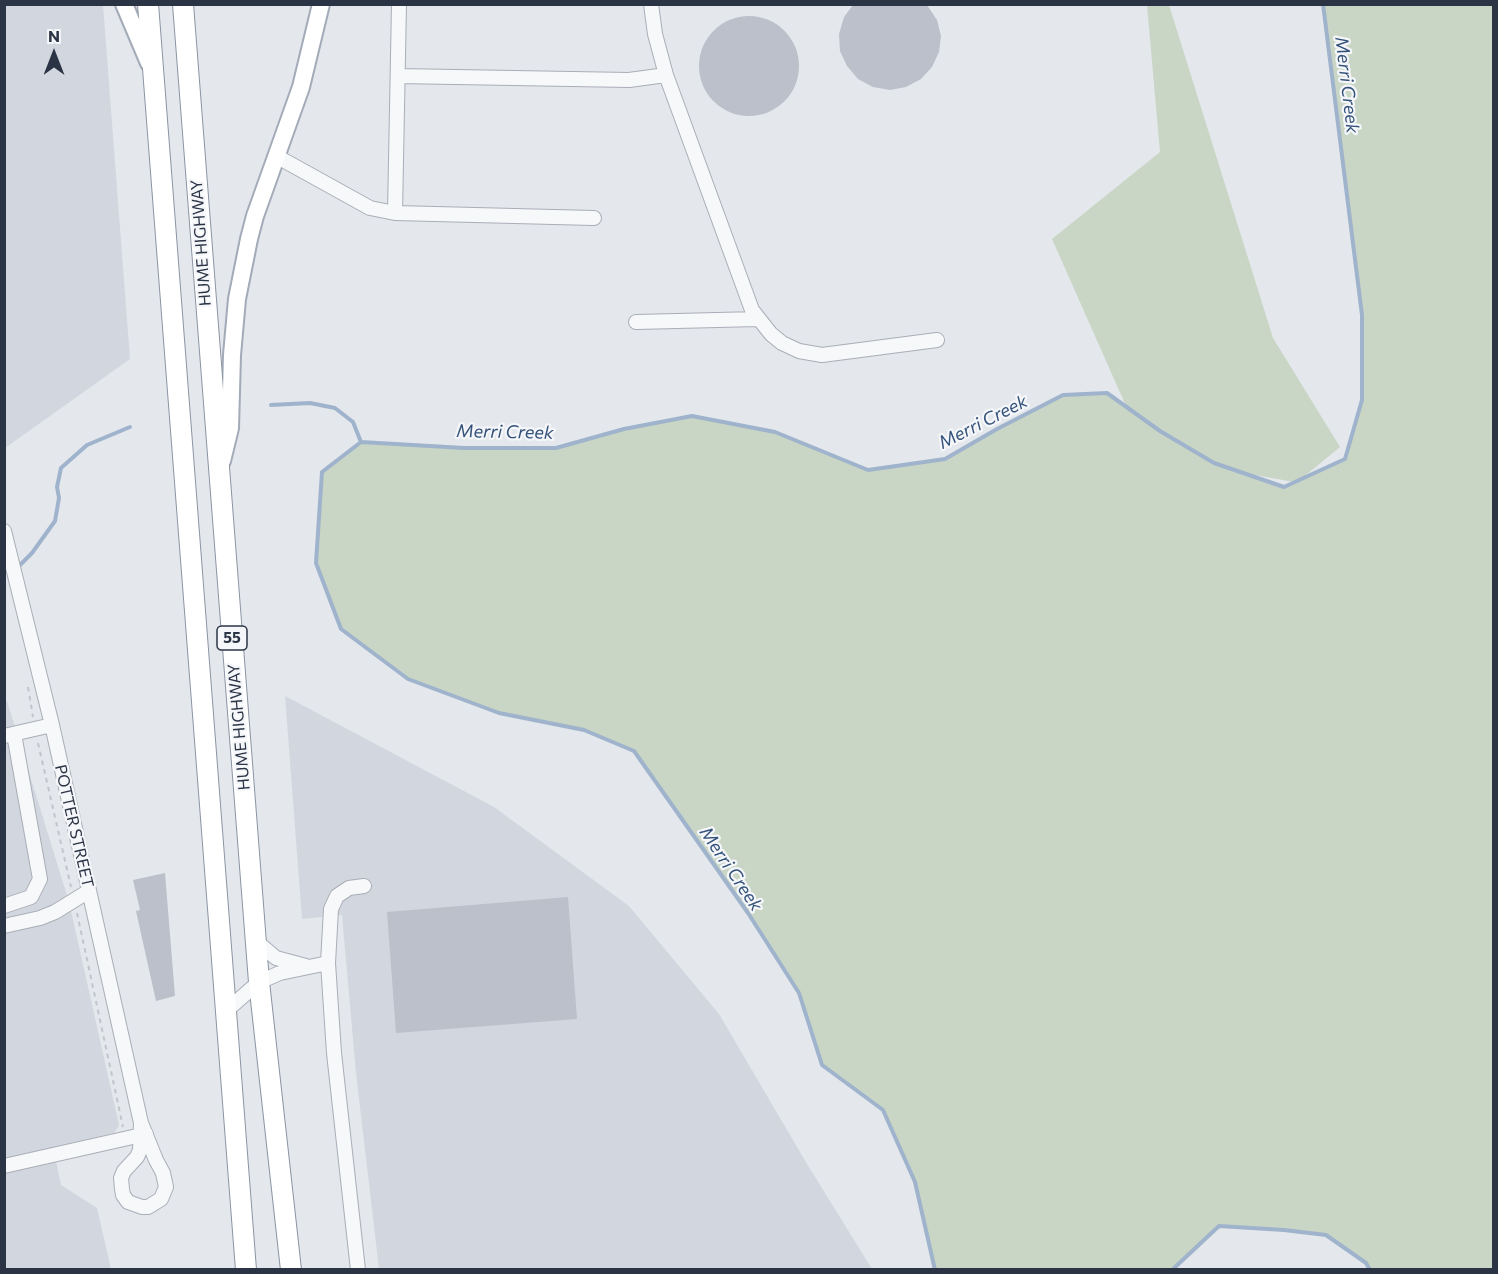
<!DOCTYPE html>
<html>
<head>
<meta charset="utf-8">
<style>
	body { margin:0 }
	#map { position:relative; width:1498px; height:1274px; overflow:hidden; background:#e4e7ec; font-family:Commissioner,sans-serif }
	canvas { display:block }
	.frame { position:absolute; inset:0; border:6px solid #2b3445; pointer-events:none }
	.north { position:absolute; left:24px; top:24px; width:60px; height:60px; -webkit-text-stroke:4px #f4f6f9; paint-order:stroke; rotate:0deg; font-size:16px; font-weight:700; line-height:24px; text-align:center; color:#2b3445 }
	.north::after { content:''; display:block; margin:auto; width:21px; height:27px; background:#2b3445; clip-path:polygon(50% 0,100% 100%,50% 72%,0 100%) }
</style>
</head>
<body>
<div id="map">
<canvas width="1498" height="1274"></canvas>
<div class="frame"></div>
<div class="north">N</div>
</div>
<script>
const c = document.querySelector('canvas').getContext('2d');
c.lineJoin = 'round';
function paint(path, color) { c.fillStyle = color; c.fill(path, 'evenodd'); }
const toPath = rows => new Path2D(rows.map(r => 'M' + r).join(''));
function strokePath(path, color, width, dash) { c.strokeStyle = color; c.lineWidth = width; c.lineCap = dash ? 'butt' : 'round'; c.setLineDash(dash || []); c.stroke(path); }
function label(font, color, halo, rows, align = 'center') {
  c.font = font + ' Commissioner,sans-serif'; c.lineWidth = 4.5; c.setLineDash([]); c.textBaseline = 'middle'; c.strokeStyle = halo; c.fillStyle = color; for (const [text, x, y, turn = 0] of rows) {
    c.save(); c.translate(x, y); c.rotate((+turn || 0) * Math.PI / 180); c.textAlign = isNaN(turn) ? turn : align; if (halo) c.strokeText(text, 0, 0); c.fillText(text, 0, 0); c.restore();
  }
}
const built = toPath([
	[5,4,103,5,130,359,5,448],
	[285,696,494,807,629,906,719,1014,807,1164,872,1269,379,1269,356,1073,342,915,302,919],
	[4,701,7,701,69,902,119,1125,114,1133,53,1147,61,1185,97,1208,111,1269,5,1269]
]);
const green = toPath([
	[1147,5,1169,5,1273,338,1340,447,1301,479,1345,459,1362,400,1362,315,1323,5,1493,5,1493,1269,1370,1269,1366,1263,1326,1235,1284,1230,1219,1226,1172,1269,935,1269,915,1182,883,1110,822,1065,799,993,748,913,634,751,584,730,499,713,408,679,341,629,316,563,322,472,361,442,464,448,556,448,624,429,692,416,775,432,868,470,945,459,997,429,1063,395,1107,393,1126,406,1052,239,1160,152],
	[1244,473,1294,482,1284,487]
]);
const stream = toPath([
	[271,405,310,403,335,408,353,422,361,442],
	[18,567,32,553,55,521,59,498,57,487,61,468,87,445,130,427],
	[935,1270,915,1182,883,1110,822,1065,799,993,748,913,634,751,584,730,499,713,408,679,341,629,316,563,322,472,361,442,464,448,556,448,624,429,692,416,775,432,868,470,945,459,997,429,1063,395,1107,393,1160,431,1214,463,1284,487,1345,459,1362,400,1362,315,1323,4],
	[1172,1270,1219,1226,1284,1230,1326,1235,1366,1263,1370,1270]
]);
const building = toPath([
	[853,5,927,5,937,20,941,36,939,52,932,67,921,79,906,87,890,90,873,87,858,79,847,66,840,51,839,34,844,17],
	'699 66a50 50 0 1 1 100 0a50 50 0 1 1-100 0Z',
	[165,873,175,996,156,1001,136,911,140,910,133,880],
	[568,897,577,1019,396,1033,387,912]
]);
const path = toPath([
	[28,687,33,717],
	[38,743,71,887],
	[77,913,123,1127]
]);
const minor = toPath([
	[666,75,752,310,771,334,782,343,799,351,822,355,937,340],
	[398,76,629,80,666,75,655,34,651,4],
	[276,156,370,208,395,213,399,4],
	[395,213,594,218],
	[636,322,758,319],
	[4,531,52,725,141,1123,140,1150,137,1157,124,1171,121,1178,122,1189,123,1195,128,1202,142,1207,148,1207,161,1199,166,1187,163,1173,156,1160,141,1123],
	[4,736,52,725],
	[4,906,31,897,40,879,14,734],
	[4,926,40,918,55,912,89,891],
	[256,941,276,958,306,966],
	[226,1011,259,982,280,973,328,963],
	[4,1166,146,1134],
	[358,1270,334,1053,328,963,331,909,337,896,349,888,364,886]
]);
const major = toPath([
	[124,4,149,63],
	[222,461,230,428,232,355,237,299,249,239,255,216,301,87,321,4]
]);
const highway = toPath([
	[148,4,246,1270],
	[183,4,259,982,291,1270]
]);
const shields = [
	[232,638,30]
];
const shieldNames = [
	["55",232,638]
];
const streetNames = [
	["HUME HIGHWAY",201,243,-94],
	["HUME HIGHWAY",239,727,-95],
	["POTTER STREET",74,826,77]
];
const waterNames = [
	["Merri Creek",1347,85,83],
	["Merri Creek",983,422,-27],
	["Merri Creek",505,432,1],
	["Merri Creek",731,869,56]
];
paint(built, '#d2d6de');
paint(green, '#c9d6c5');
strokePath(stream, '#9fb4cc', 4);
paint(building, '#bbc0ca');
strokePath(minor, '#a9aeb7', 16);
strokePath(major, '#a3abb8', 20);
strokePath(highway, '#8b94a3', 22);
strokePath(path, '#c2c5cb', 2, [4.5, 4.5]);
strokePath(minor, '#f7f8fa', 14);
strokePath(major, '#fff', 16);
strokePath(highway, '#fff', 20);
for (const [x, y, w] of shields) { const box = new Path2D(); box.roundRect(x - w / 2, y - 12, w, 24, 4.5); c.fillStyle = '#f4f6f9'; c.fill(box); strokePath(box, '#2b3445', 1.5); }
label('bold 15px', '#2b3445', null, shieldNames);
label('16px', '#2b3445', '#f4f6f9', streetNames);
label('italic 18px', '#34527a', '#f4f6f9', waterNames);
</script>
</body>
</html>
